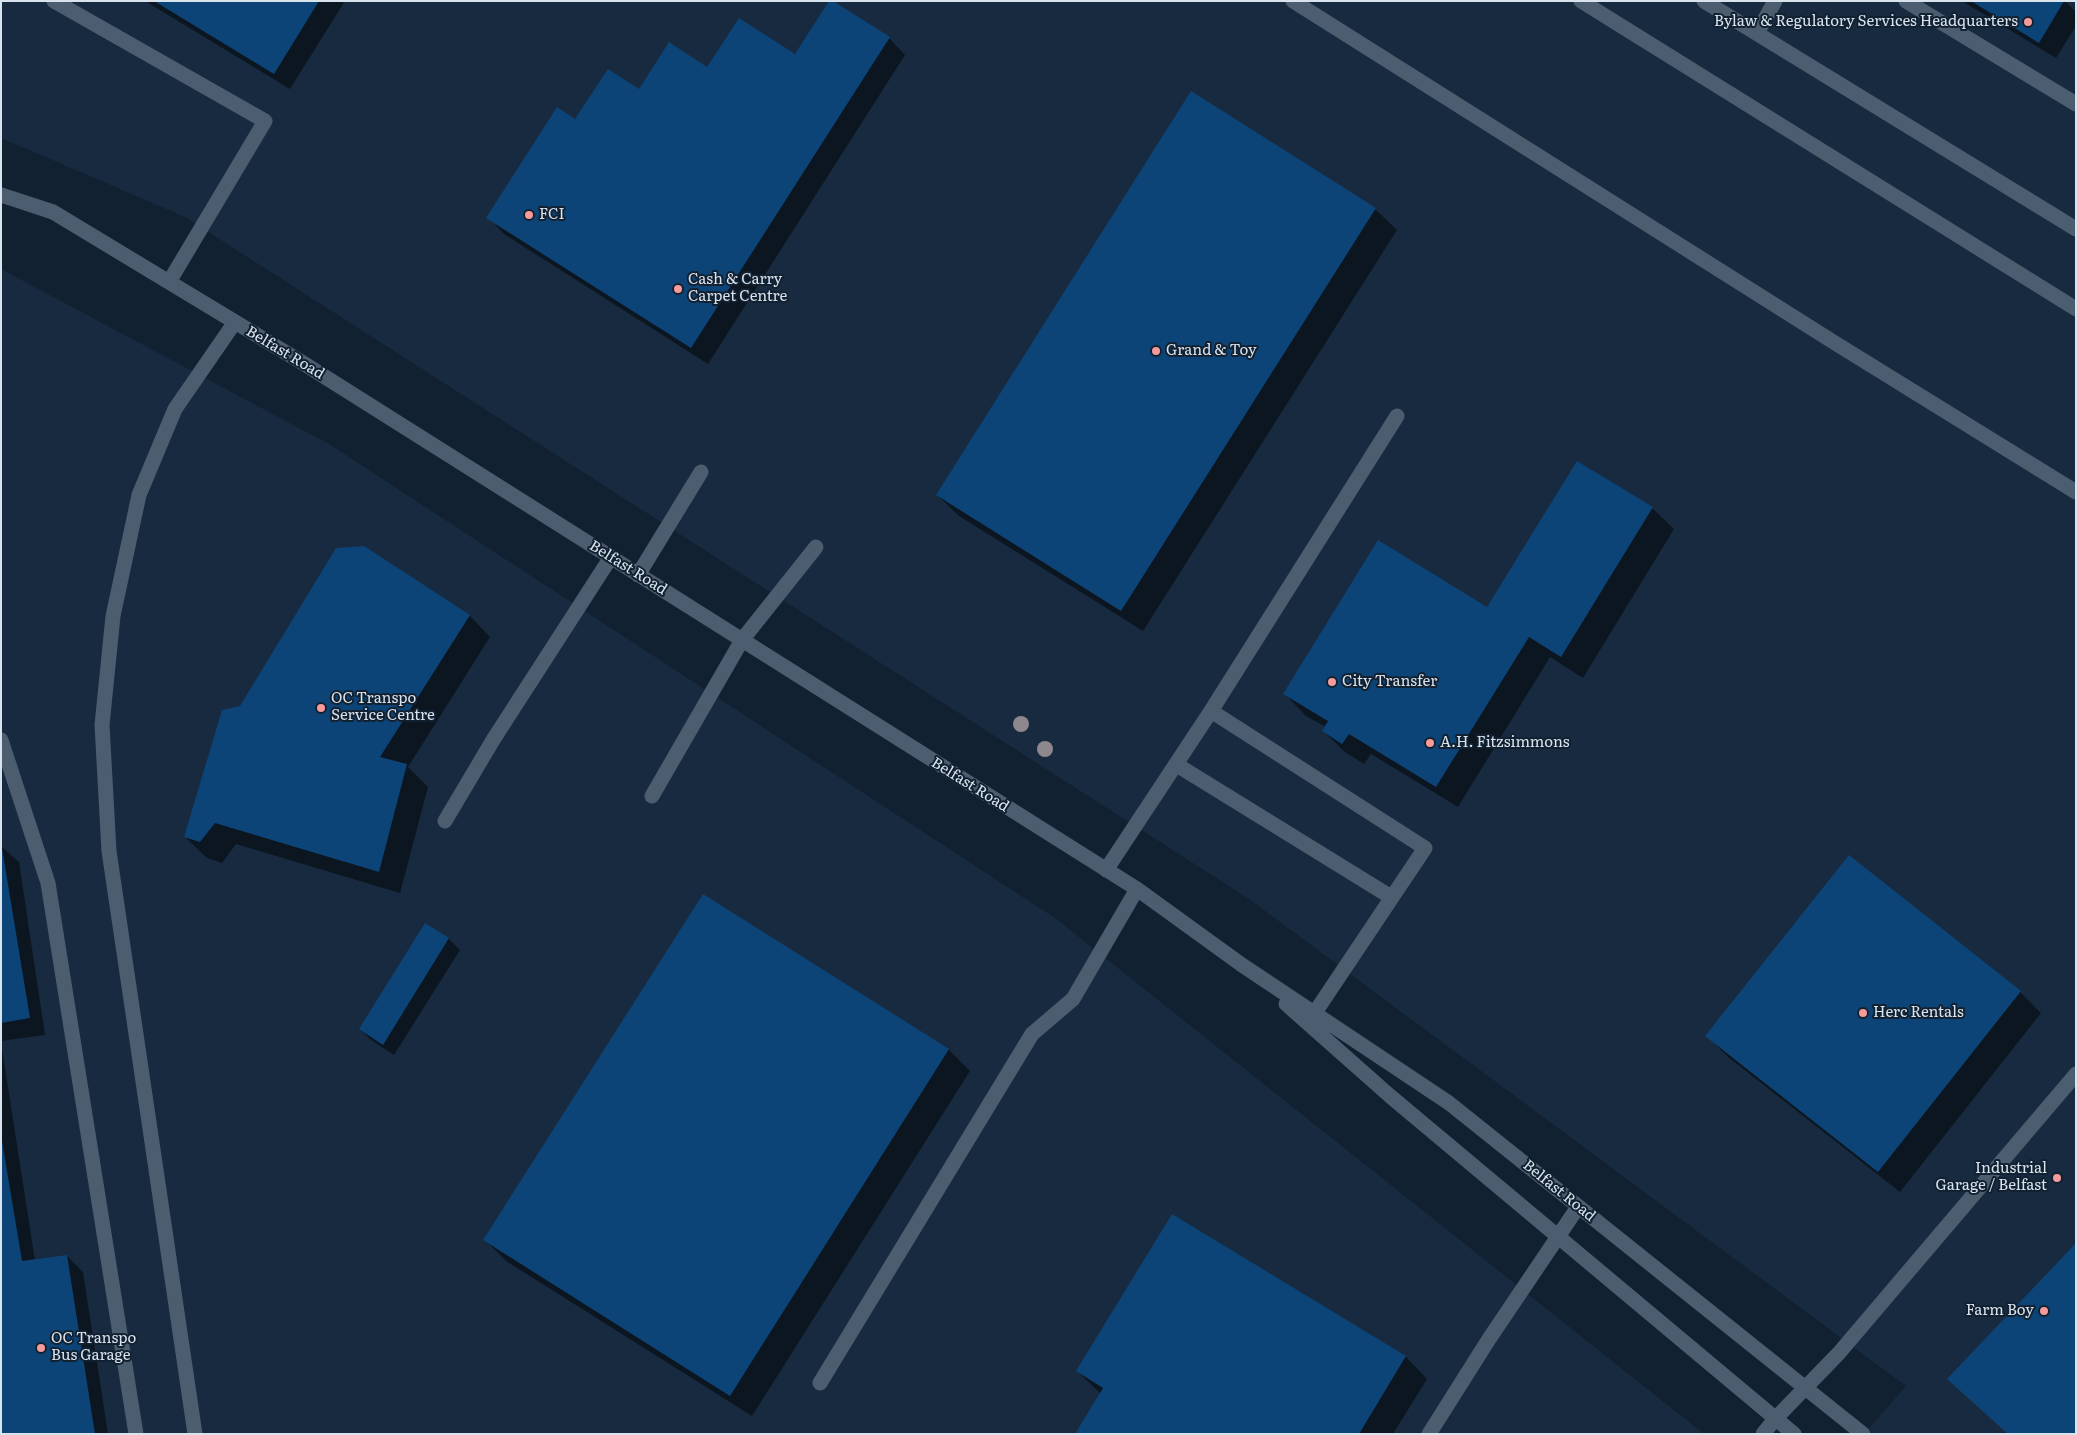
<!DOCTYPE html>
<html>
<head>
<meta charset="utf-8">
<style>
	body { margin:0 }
	#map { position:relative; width:2077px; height:1435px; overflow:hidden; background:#122131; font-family:Literata,serif }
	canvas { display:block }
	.frame { position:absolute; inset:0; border:2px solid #d9e3ee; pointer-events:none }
</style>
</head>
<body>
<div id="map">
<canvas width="2077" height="1435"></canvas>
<div class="frame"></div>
</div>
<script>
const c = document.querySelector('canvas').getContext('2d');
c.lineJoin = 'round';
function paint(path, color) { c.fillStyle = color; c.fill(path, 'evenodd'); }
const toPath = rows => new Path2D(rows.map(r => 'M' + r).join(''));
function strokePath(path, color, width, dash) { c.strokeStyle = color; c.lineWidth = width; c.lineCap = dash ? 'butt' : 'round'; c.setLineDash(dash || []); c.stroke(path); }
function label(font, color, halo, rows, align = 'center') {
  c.font = font + ' Literata,serif'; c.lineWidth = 4; c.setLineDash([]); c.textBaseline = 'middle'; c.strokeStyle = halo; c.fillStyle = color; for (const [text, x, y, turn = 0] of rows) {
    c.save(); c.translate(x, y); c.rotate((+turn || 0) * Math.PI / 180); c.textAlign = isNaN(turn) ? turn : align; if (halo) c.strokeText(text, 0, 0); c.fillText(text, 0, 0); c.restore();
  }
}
const built = toPath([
	[1,1,2076,1,2076,1434,1864,1434,1906,1386,1249,899,185,217,1,138],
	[1,269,329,444,1055,918,1704,1434,1,1434]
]);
const shadow = toPath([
	[145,1,345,1,290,89],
	[1962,1,2065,1,2076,12,2076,26,2056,58],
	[889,38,905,55,708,364,504,234,488,217,576,121,640,91,708,69,796,56],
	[1375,209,1397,230,1143,631,959,516,937,495],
	[1652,508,1674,529,1583,678,1550,657,1458,807,1371,754,1364,764,1345,752,1323,731,1326,727,1306,716,1285,694,1488,609],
	[469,615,490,637,408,767,428,787,400,893,236,844,222,863,207,858,185,837,241,707],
	[1,846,19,862,45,1035,1,1041],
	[704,896,949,1050,970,1071,752,1416,506,1261,485,1240],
	[425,925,449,939,460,950,394,1055,371,1040,360,1029],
	[2020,992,2041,1013,1900,1192,1728,1057,1707,1036],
	[1,1042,35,1261,67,1256,83,1272,108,1434,1,1434],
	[1172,1216,1406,1357,1427,1379,1393,1434,1076,1434,1101,1394,1077,1371]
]);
const building = toPath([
	[154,1,319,1,274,74],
	[829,1,833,1,890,37,691,348,486,218,557,107,575,119,608,69,639,89,669,42,707,67,739,18,795,54],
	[1971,1,2064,1,2039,43],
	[1191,91,1376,208,1121,611,936,495],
	[1577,461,1653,507,1561,657,1529,637,1436,787,1349,734,1342,744,1322,731,1328,721,1283,694,1378,540,1487,607],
	[364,546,470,615,380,757,407,764,379,872,215,823,200,842,184,837,222,710,240,706,336,548],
	[1,842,30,1018,1,1023],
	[1849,855,2021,991,1878,1172,1705,1036],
	[703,894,949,1049,730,1396,483,1240],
	[425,923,449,938,383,1045,359,1029],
	[1,1135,22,1261,67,1255,95,1434,1,1434],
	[1172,1214,1406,1356,1359,1434,1075,1434,1103,1388,1076,1371],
	[2076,1243,2076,1434,2008,1434,1947,1379]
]);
const minor = toPath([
	[54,1,265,121,169,282],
	[1293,1,1835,343,2076,492],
	[1581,1,2076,309],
	[1704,1,2076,229],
	[1906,1,2076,104],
	[1757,33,1775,1],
	[1,195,53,212,303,363,1137,889,1242,965,1449,1103,1863,1434],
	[638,575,701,472],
	[1211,711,1425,848,1314,1014],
	[1,740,48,883,136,1434],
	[1177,765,1391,897],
	[652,796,742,640,816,547],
	[445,821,493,740,611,557],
	[1106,870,1211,711,1397,416],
	[1286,1004,1390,1096,1794,1434],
	[820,1383,1032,1034,1073,999,1137,889],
	[195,1434,109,851,102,725,113,616,139,495,175,409,235,322],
	[1429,1434,1489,1339,1578,1207],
	[1763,1434,1775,1419,1839,1353,2076,1074]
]);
const trees = [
	[1021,724],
	[1045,749]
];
const markers = [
	[2028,22,5,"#f59b9b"],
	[529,215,5,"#f59b9b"],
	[678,289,5,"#f59b9b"],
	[1156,351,5,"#f59b9b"],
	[1332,682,5,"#f59b9b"],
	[321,708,5,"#f59b9b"],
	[1430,743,5,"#f59b9b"],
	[1863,1013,5,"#f59b9b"],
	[2057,1178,5,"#f59b9b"],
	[2044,1311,5,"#f59b9b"],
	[41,1348,5,"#f59b9b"]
];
const poiNames = [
	["Bylaw & Regulatory Services Headquarters",2018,22,"right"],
	["FCI",539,215],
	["Cash & Carry",688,280],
	["Carpet Centre",688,297],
	["Grand & Toy",1166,351],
	["City Transfer",1342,682],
	["OC Transpo",331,699],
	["Service Centre",331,716],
	["A.H. Fitzsimmons",1440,743],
	["Herc Rentals",1873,1013],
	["Industrial",2047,1169,"right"],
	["Garage / Belfast",2047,1186,"right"],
	["Farm Boy",2034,1311,"right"],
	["OC Transpo",51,1339],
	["Bus Garage",51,1356]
];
const streetNames = [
	["Belfast Road",285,353,31],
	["Belfast Road",628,568,32],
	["Belfast Road",970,785,32],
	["Belfast Road",1559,1191,39]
];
paint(built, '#172a3f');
paint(shadow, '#0007');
paint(building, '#0d4477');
strokePath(minor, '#4d5d70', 15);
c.fillStyle = '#8e878e';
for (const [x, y] of trees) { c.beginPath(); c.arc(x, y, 8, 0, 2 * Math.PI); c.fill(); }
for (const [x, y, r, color] of markers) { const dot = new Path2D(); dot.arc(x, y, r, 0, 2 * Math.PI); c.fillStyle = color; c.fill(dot); strokePath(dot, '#122131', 2); }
label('15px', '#d9e3ee', '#122131', poiNames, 'left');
label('15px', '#d9e3ee', '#122131', streetNames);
</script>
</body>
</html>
